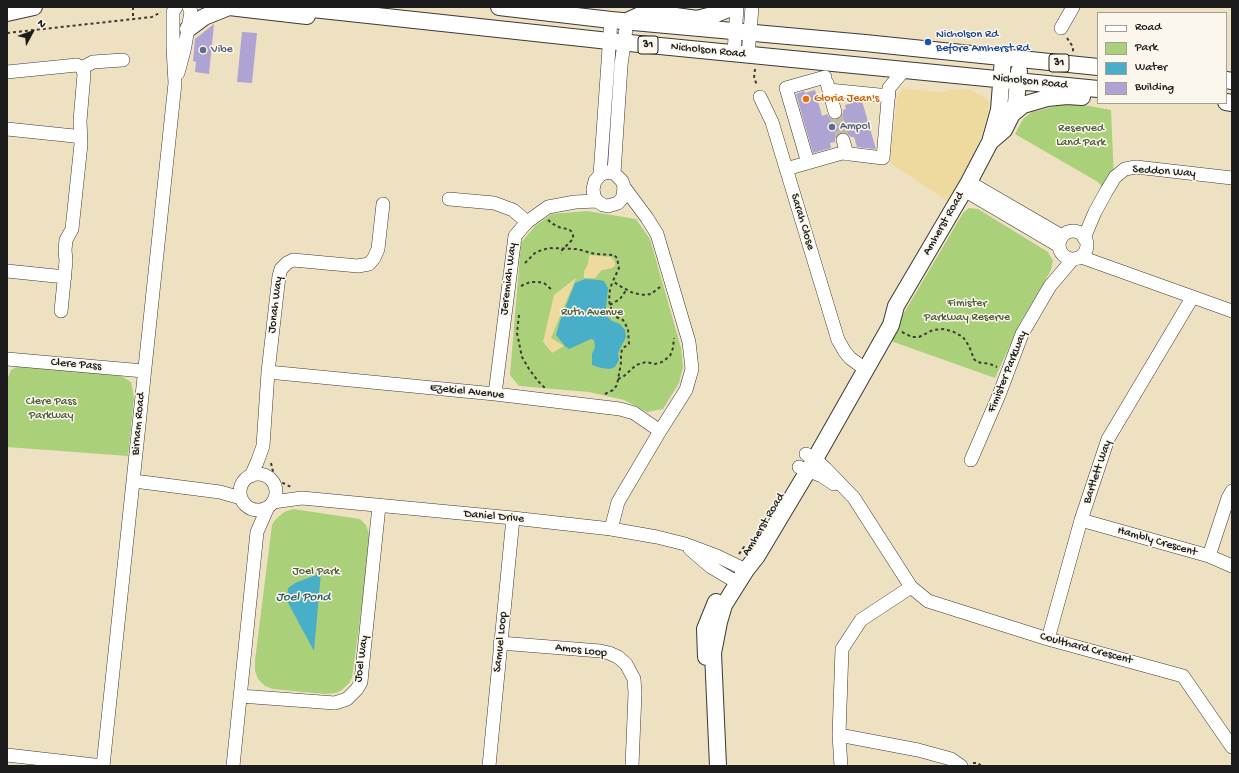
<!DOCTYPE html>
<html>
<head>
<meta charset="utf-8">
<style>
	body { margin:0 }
	#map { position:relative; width:1239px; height:773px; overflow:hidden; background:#eee1c2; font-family:"Gochi Hand",sans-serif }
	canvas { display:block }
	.frame { position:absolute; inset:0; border:8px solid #1c1c1c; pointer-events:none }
	.legend { position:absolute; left:1097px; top:12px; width:130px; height:92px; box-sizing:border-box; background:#fbf7ec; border:1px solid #a29f99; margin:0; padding:5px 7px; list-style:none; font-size:12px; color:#1c1c1c }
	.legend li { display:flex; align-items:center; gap:8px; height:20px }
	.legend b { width:20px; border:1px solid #a29f99 }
	.north { position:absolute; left:12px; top:12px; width:40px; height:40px; -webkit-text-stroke:3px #fbf7ec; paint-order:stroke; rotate:49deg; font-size:11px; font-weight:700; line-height:16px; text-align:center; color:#1c1c1c }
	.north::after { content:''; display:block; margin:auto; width:14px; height:18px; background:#1c1c1c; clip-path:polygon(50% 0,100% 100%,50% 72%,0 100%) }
</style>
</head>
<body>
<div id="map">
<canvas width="1239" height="773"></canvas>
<div class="frame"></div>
<ul class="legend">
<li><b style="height:5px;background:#fff"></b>Road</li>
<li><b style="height:11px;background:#abd07a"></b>Park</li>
<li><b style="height:11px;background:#49aec8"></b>Water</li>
<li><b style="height:11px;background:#afa3d3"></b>Building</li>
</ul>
<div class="north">N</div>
</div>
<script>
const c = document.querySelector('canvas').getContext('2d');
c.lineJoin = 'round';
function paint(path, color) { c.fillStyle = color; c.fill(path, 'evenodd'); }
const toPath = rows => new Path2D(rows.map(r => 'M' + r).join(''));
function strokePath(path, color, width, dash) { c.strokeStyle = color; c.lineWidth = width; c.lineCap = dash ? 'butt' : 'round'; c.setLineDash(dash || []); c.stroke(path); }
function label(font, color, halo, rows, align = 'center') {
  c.font = font + ' "Gochi Hand",sans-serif'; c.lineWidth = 3; c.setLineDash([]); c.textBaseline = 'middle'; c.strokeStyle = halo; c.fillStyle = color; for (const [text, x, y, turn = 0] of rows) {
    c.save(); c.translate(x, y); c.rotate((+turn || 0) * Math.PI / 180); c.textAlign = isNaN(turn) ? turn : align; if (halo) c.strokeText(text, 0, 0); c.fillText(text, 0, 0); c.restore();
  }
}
const green = toPath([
	[1064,104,1089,106,1111,110,1114,179,1106,192,1098,182,1015,134,1023,119,1032,112],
	[969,208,978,209,1048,252,1053,261,1051,270,1042,286,1020,323,995,378,888,340,963,213],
	[587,211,636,219,650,239,681,348,683,367,679,383,663,409,647,412,624,400,589,392,519,386,510,375,521,243,535,226,552,214],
	[20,365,121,376,131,382,134,398,128,456,7,447,7,380,11,370],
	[293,509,360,519,366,525,369,534,370,545,352,678,349,683,342,690,336,693,325,694,273,689,265,686,258,679,255,671,255,660,272,525,275,520,284,512]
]);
const sand = toPath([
	[902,89,943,92,950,90,969,89,981,95,989,102,989,110,977,149,949,202,890,163,897,98],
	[589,255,611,257,615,262,615,266,612,268,602,270,595,278,584,278,584,271,588,264],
	[576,278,551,338,564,346,552,353,543,342,554,295]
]);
const water = toPath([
	[585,279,600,280,604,281,608,288,606,309,608,317,612,321,620,324,625,330,626,337,618,353,619,360,615,367,610,369,601,368,592,365,592,354,595,347,594,340,591,339,569,349,565,346,556,335,560,321,575,283],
	[321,573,314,651,287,601,288,588,295,583]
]);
const building = toPath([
	[214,24,209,74,195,72,196,62,193,61,195,39],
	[242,32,257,33,252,83,237,82],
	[815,90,822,116,827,114,830,118,833,120,837,120,841,117,843,114,843,110,846,109,845,105,858,101,862,101,876,149,857,147,854,137,851,137,849,135,845,132,841,132,837,135,835,138,835,142,830,143,831,148,813,153,796,94,804,91,805,93]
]);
const minorTunnel = toPath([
	[835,112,843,140]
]);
const path = toPath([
	[133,7,133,20],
	[7,33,152,17,161,12],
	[1067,38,1073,47,1073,52],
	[755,69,754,78,757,85],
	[548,220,553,224,561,228,568,229,571,231,573,235,573,239,562,250,561,254],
	[525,263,536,252,549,248,577,249,595,254,614,255,617,258,619,268,613,281,618,285,633,293,645,295,651,294,660,287],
	[521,286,530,282,538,282,544,283,552,290],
	[610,305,620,299,627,289],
	[519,315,517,333,522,357,529,369,538,381,545,388],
	[902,332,912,337,919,337,933,330,944,329,954,332,963,337,969,346,974,359,977,362,990,364,997,367],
	[618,379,623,377,636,365,646,362,655,364,662,362,670,356,673,348,674,338],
	[605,394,613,390,617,385,621,363,621,353,623,348,629,344,628,329,623,320,614,316,610,305,609,300,610,289,613,281],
	[271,463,274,476,281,482,291,487],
	[739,554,744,547,746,548],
	[973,763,978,763,981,766]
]);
const minor = toPath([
	[1061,28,1073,7],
	[734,53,737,7],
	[748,55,752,7],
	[82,68,93,62,123,60],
	[7,72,77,65,82,68,84,74,80,121,81,144,72,229,66,240,65,250,66,261,61,311],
	[178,73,184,51,191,12,189,7],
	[827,83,835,112],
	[829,90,889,96],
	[760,97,772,122,838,340,845,352,850,358,865,369],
	[7,129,74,136,80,135],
	[843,140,847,154],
	[808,163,786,88,825,77],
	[786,169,842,153,883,158,889,88,904,70],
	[607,172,614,173,622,181,624,187,623,197,618,203,608,206,603,205,597,201,594,196,593,189,595,181,600,175,607,172],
	[614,173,621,65,627,21],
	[600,175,611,20],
	[969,182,1062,236],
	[964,190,1059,246],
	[449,199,494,203,513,210,527,222],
	'1059 245a14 14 0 1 1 28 0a14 14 0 1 1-28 0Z',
	[1084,238,1095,212,1106,192,1115,177,1125,169,1136,167,1232,178],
	[1081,257,1232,311],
	[7,271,65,277],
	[7,359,144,371],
	[268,372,495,394,620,409,634,413,660,431],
	[495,394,515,236,527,222,548,207,575,202,597,201],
	[806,454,815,459,826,469,854,498,911,587,928,601,1048,639,1183,676,1232,747],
	[971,460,999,395,1022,334,1050,286,1073,259],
	[799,467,822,476,834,484],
	'240 492a18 18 0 1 1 36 0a18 18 0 1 1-36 0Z',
	[251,476,258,460,263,446,268,372,279,276,281,269,287,263,293,260,358,266,369,264,374,258,378,249,383,204],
	[134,481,220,492,241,498],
	[273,502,302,498,513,518,611,529,657,537,685,544,717,556,746,570],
	[1081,520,1209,556,1232,566],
	[611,529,618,502,660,431,686,390,692,369,689,342,657,234,647,218,624,187],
	[690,549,711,567,738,583],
	[1209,556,1228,498,1232,491],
	[1048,639,1081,520,1108,439,1192,298],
	[500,643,600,651,609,653,618,657,626,664,634,679,635,693,632,766],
	[240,696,335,703,347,699,357,689,361,682,362,671,379,506],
	[839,735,918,750,951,759,961,766],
	[7,755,103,766],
	[103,766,175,83,173,48,173,12,176,7],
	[233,766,257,532,268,507],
	[489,766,513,518],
	[841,766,839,735,842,649,861,620,911,587]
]);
const major = toPath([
	[294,7,609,41,1098,89],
	[499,7,611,20,865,43,1098,67],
	[7,13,34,7],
	[627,21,647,12,697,19,716,14,733,7],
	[188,29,204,17,229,7,307,16],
	[1226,80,1232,81],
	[1226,102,1232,103],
	[1012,114,1023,105,1047,98,1067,96,1082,97],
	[990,142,1004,130,1012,114,1016,103,1019,71],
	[706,657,705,629,716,602],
	[718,766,713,653,719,622,724,605,746,570,757,556,815,459,891,325,896,306,969,182,990,142,999,110,1003,58]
]);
const markers = [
	[928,42,4,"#1a4fb4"],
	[203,50,4,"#5c6f8a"],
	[806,99,4,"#e8710a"],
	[832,127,4,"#5c6f8a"]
];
const shields = [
	[648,45,20],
	[1059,63,20]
];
const shieldNames = [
	["31",648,45],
	["31",1059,63]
];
const transitNames = [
	["Nicholson Rd",936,35],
	["Before Amherst Rd",936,49]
];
const serviceNames = [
	["Vibe",211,50],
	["Ampol",840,127]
];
const streetNames = [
	["Nicholson Road",708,51,6],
	["Nicholson Road",1030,82,6],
	["Seddon Way",1164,172,4],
	["Sarah Close",802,222,73],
	["Amherst Road",944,224,-60],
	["Jeremiah Way",509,279,-83],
	["Jonah Way",276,305,-83],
	["Clere Pass",76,365,5],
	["Fimister Parkway",1008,372,-68],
	["Ezekiel Avenue",467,392,6],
	["Birnam Road",139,424,-85],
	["Bartlett Way",1098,472,-71],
	["Daniel Drive",494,517,5],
	["Amherst Road",764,525,-59],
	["Hambly Crescent",1157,542,16],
	["Samuel Loop",501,642,-84],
	["Coulthard Crescent",1086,649,15],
	["Amos Loop",581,651,7],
	["Joel Way",362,659,-82]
];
const foodNames = [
	["Gloria Jean's",814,99]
];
const parkNames = [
	["Reserved",1081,129],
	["Land Park",1081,143],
	["Fimister",967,304],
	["Parkway Reserve",967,318],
	["Ruth Avenue",592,313],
	["Clere Pass",51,402],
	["Parkway",51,416],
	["Joel Park",316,572]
];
const waterNames = [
	["Joel Pond",303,598]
];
paint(green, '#abd07a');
paint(sand, '#eeda9e');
paint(water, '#49aec8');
paint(building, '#afa3d3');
strokePath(minorTunnel, '#c4baa1', 13, [13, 6]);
strokePath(minor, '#3c3a35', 14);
strokePath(major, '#3c3a35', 18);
strokePath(path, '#3c3a35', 2, [3, 3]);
strokePath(minor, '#fff', 13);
strokePath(major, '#fff', 16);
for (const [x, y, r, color] of markers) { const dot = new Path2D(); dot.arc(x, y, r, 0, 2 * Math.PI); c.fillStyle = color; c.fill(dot); strokePath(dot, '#fbf7ec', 1.5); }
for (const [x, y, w] of shields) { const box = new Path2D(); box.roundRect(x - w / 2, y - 9, w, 18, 3); c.fillStyle = '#fbf7ec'; c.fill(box); strokePath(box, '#1c1c1c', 1); }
label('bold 11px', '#1c1c1c', null, shieldNames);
label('12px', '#164399', '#fbf7ec', transitNames, 'left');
label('12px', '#4e5e75', '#fbf7ec', serviceNames, 'left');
label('12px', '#1c1c1c', '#fbf7ec', streetNames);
label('12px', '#c56008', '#fbf7ec', foodNames, 'left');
label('12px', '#4e5b3d', '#fbf7ec', parkNames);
label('italic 13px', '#305e69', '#fbf7ec', waterNames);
</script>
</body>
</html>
